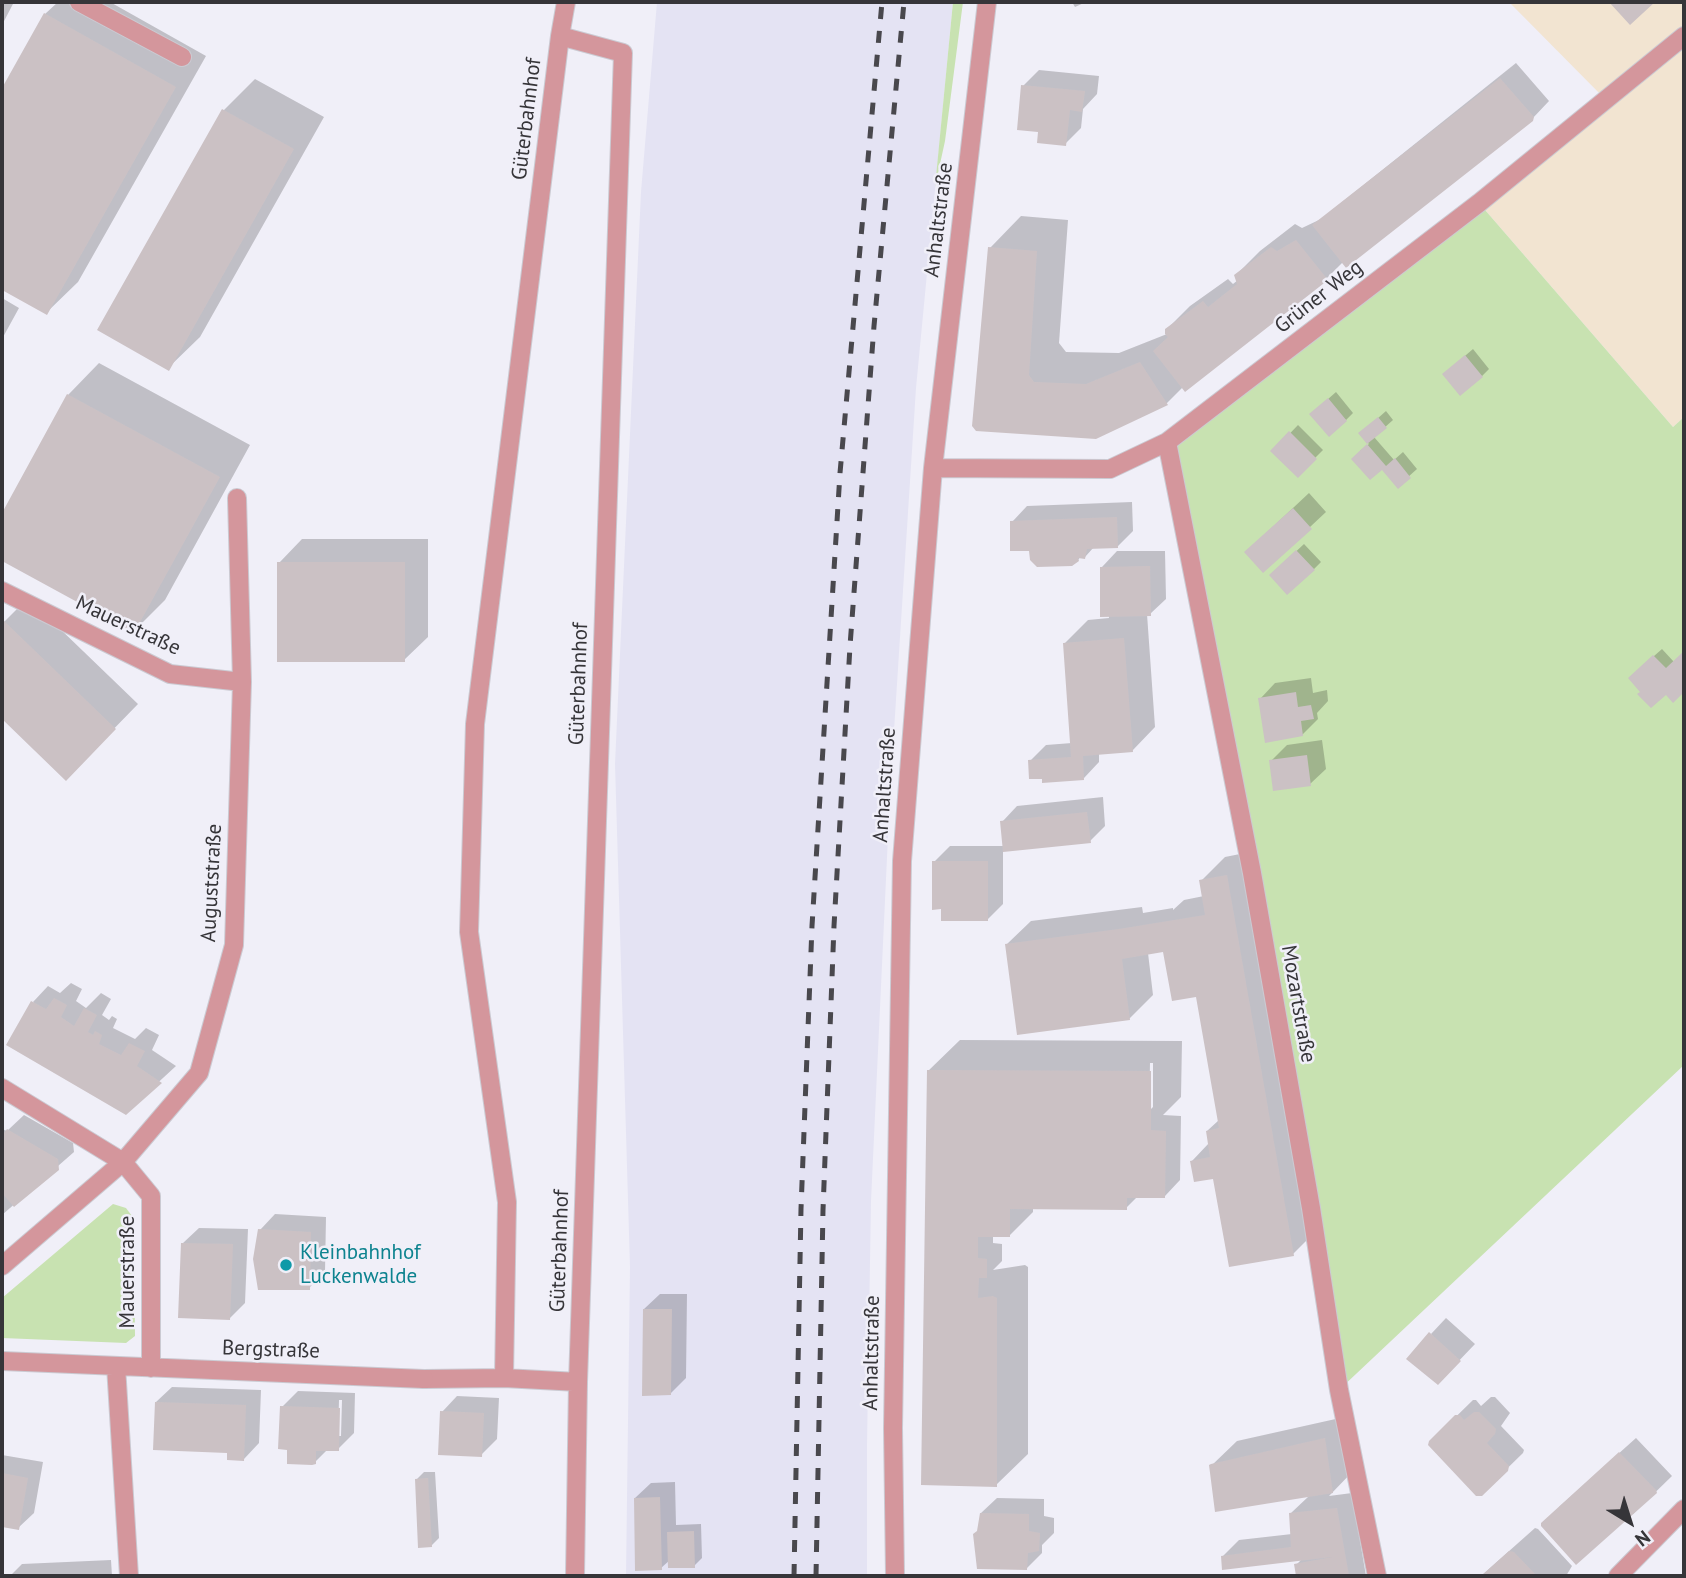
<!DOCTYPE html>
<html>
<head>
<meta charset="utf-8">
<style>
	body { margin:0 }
	#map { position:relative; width:1686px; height:1578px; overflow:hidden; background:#f0eff8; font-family:"PT Sans",sans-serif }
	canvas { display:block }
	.frame { position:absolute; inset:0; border:4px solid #363539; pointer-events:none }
	.north { position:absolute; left:1595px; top:1487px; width:70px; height:70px; -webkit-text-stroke:5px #f0eff8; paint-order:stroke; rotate:142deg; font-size:19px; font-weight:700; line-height:28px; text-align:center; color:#363539 }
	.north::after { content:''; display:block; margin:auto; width:24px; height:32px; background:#363539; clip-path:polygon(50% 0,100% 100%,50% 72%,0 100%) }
</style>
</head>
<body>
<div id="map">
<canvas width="1686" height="1578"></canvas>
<div class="frame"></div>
<div class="north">N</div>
</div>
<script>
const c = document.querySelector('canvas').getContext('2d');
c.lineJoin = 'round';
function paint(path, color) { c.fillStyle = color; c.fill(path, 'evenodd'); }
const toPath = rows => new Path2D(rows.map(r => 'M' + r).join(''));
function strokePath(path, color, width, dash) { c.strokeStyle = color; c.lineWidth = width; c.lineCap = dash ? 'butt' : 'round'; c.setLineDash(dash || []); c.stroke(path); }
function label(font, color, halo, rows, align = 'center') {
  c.font = font + ' "PT Sans",sans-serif'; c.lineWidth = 5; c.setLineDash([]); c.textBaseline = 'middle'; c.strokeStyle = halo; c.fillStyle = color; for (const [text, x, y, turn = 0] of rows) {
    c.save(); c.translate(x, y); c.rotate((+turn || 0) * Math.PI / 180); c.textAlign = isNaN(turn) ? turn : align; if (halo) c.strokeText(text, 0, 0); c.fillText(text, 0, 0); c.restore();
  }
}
const industrial = toPath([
	[1509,2,1684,2,1684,417,1673,427,1479,203,1605,99]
]);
const built = toPath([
	[657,2,953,2,916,388,890,793,871,1201,867,1445,867,1576,626,1576,630,1267,615,764,641,192]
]);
const green = toPath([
	[953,2,963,2,945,141,935,187],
	[1479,203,1673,427,1684,417,1684,1065,1339,1390,1167,442],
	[113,1204,126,1208,132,1216,134,1225,135,1336,126,1343,2,1338,2,1298]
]);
const shadow = toPath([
	[2,2,14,2,2,25],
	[58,2,110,2,206,56,78,282,46,313,2,288,2,92,45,14],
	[1072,2,1086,2,1075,7],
	[1516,63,1549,101,1532,119,1343,262,1326,279,1183,387,1167,403,976,429,990,248,1021,216,1068,220,1059,343,1066,352,1119,353,1167,334,1166,330,1190,306,1228,279,1233,284,1238,280,1236,275,1260,251,1295,224,1302,228,1321,219],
	[1039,70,1099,76,1097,94,1083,109,1081,128,1065,144,1023,86],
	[255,79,324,117,200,337,168,368,100,330,224,110],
	[2,298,19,308,2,339],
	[1473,349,1489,369,1482,376,1452,367],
	[99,363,250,445,165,600,134,631,2,559,2,517,68,395],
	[1336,392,1353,413,1346,420,1319,407],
	[1386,411,1393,420,1374,437,1394,460,1403,452,1417,469,1398,486,1382,467,1360,451,1369,444,1360,434],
	[1298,425,1323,450,1298,475,1273,451],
	[1309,493,1326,512,1263,571,1262,537],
	[1132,502,1133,531,1118,546,1094,547,1085,557,1081,556,1078,560,1031,550,1012,522,1027,506],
	[302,539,428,539,428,637,404,660,279,563],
	[1304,544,1321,562,1314,569,1271,575],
	[1117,551,1165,551,1166,599,1150,614,1147,614,1155,727,1132,751,1099,753,1099,762,1084,778,1030,761,1046,745,1072,743,1065,643,1088,620,1109,618,1102,567],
	[28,598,138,704,66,778,2,716,2,624],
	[1662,649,1674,662,1684,652,1684,690,1673,700,1666,692,1642,692,1637,671],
	[1311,678,1313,693,1327,690,1328,701,1317,713,1318,719,1302,735,1260,699,1275,683],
	[1322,740,1326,769,1310,784,1271,761,1287,745],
	[1103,797,1105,826,1090,841,1003,850,1003,904,987,920,934,862,950,846,1004,846,1002,822,1017,806],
	[1250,852,1317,1230,1293,1254,1215,1177,1192,1161,1209,1143,1207,1131,1219,1120,1198,995,1164,948,1148,953,1153,995,1129,1019,1007,944,1031,921,1142,907,1143,913,1173,908,1173,910,1184,900,1204,896,1201,881,1225,857],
	[71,983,82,989,76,1001,86,1008,101,993,111,999,102,1015,109,1020,112,1016,117,1019,113,1028,135,1039,146,1028,159,1035,152,1050,176,1066,125,1113,33,1002,48,986,60,993],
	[960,1040,1182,1041,1181,1097,1163,1115,1181,1116,1180,1180,1165,1196,1138,1196,1126,1208,1033,1208,1033,1212,1009,1236,993,1235,993,1243,1002,1244,1002,1261,993,1270,1025,1265,1028,1267,1028,1454,996,1485,928,1071],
	[1150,1063,1153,1063,1153,1107,1149,1111],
	[24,1115,73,1143,74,1152,2,1215,2,1129,7,1131],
	[275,1214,326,1217,325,1272,309,1288,260,1230],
	[199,1228,248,1229,245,1303,229,1319,183,1243],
	[660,1294,687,1294,686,1378,670,1394,644,1309],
	[1446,1318,1475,1344,1453,1367,1431,1334],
	[172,1387,261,1390,259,1443,244,1459,228,1451,156,1402],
	[298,1391,355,1393,354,1433,338,1449,328,1449,315,1462,282,1407],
	[339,1400,342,1400,341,1436,338,1436],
	[457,1396,499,1398,497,1439,481,1455,442,1412],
	[1491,1397,1495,1397,1510,1413,1501,1426,1524,1450,1523,1453,1481,1494,1430,1442,1473,1400,1476,1400,1481,1406],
	[1349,1416,1356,1468,1329,1496,1352,1493,1366,1576,1298,1576,1296,1565,1302,1559,1223,1556,1239,1540,1292,1534,1291,1513,1309,1496,1211,1466,1237,1441],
	[1636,1438,1672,1476,1633,1514,1559,1507],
	[2,1455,43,1462,34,1513,18,1528,2,1525],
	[424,1472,435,1472,439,1538,431,1546,416,1480],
	[675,1482,676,1525,701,1524,702,1558,694,1566,670,1560,661,1568,635,1498,651,1483],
	[997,1498,1044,1499,1044,1516,1054,1518,1054,1533,1042,1545,1042,1553,1026,1569,979,1531,981,1513],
	[1535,1528,1538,1529,1572,1566,1566,1576,1481,1576],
	[111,1560,112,1576,10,1576,22,1564]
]);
const building = toPath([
	[1609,2,1655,2,1630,25],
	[44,13,176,87,47,315,2,290,2,88],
	[1500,78,1534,117,1533,121,1346,268,1312,225],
	[1021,85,1085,91,1082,112,1070,110,1066,146,1037,143,1038,132,1017,130],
	[222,109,294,149,169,371,97,330],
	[1296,240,1328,280,1185,392,1153,351,1168,337,1165,334,1165,329,1203,301,1208,307,1237,284,1234,275,1271,247,1277,251],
	[988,247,1037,251,1029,375,1034,382,1086,384,1140,362,1168,405,1096,439,976,431,972,426],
	[1465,355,1483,377,1460,396,1442,374],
	[67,394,220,477,134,633,2,561,2,513],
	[1328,398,1347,421,1329,437,1309,414],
	[1378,417,1387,428,1367,444,1358,433],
	[1289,431,1317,459,1298,478,1270,451],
	[1367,444,1386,466,1395,458,1411,478,1398,489,1382,470,1370,480,1351,459],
	[1293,508,1312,529,1263,573,1244,552],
	[1117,517,1118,548,1087,549,1085,559,1078,558,1079,561,1072,566,1037,567,1030,560,1029,551,1010,551,1010,521],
	[1296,550,1315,570,1287,595,1269,575],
	[277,562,405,562,405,662,277,662],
	[1150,566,1151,616,1100,617,1100,567],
	[2,619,116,729,66,781,2,719],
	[1124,638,1133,752,1083,756,1084,780,1042,783,1042,779,1029,779,1028,760,1071,757,1063,643],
	[1684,651,1684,692,1673,703,1666,695,1651,708,1637,694,1640,692,1628,678,1653,655,1666,668],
	[1296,692,1298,707,1311,705,1314,719,1301,721,1303,736,1265,743,1258,698],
	[1307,755,1311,786,1273,791,1269,760],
	[1087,812,1091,843,1003,852,1000,821],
	[932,861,988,861,988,921,941,921,941,909,932,910],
	[1227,875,1294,1256,1229,1267,1213,1179,1194,1182,1190,1161,1210,1157,1206,1131,1219,1128,1196,997,1172,1001,1163,952,1122,959,1130,1020,1017,1035,1005,944,1119,929,1205,915,1199,880],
	[54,998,67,1005,61,1017,74,1026,84,1008,97,1015,88,1032,93,1035,95,1031,102,1035,99,1044,121,1055,129,1043,145,1051,137,1066,162,1083,126,1115,6,1045,31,1001,46,1009],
	[927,1070,1151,1071,1151,1130,1166,1131,1165,1198,1127,1198,1127,1210,1010,1209,1010,1237,978,1237,978,1258,987,1259,987,1278,979,1278,978,1298,993,1296,997,1298,997,1487,921,1485],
	[7,1129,58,1159,59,1170,14,1207,2,1193,2,1136],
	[258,1229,311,1232,310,1290,258,1290,253,1259],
	[181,1243,233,1244,230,1320,178,1318],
	[643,1309,672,1309,671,1395,642,1396],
	[1429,1332,1461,1361,1438,1385,1406,1359],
	[155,1402,246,1405,244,1461,227,1460,227,1453,153,1450],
	[280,1406,340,1408,339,1451,316,1451,316,1464,312,1465,287,1464,287,1450,278,1449],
	[440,1411,484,1413,482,1457,438,1455],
	[1474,1412,1479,1412,1496,1429,1495,1434,1487,1443,1509,1466,1508,1471,1482,1496,1476,1496,1428,1445,1429,1441,1455,1415,1460,1415,1464,1420],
	[1325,1438,1333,1493,1215,1512,1209,1465,1211,1464],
	[1619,1452,1656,1490,1657,1493,1576,1565,1541,1526,1541,1523],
	[2,1473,28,1478,19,1530,2,1527],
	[428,1478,432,1547,418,1548,415,1479],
	[660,1497,662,1570,635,1571,634,1498],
	[1337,1508,1349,1576,1296,1576,1294,1564,1332,1557,1222,1570,1221,1556,1291,1547,1289,1513],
	[980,1513,1029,1514,1029,1531,1040,1533,1039,1551,1028,1553,1027,1570,977,1569,973,1534,977,1531],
	[694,1531,695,1568,668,1568,667,1532],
	[1509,1551,1514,1552,1537,1576,1481,1576]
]);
const lane = toPath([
	[79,2,182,57],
	[566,2,560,36,623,53,578,1382],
	[504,1378,507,1202,469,932,475,724,560,36],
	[424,1379,504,1378,578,1382,575,1576]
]);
const street = toPath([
	[1167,442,1252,873,1311,1208,1339,1390,1377,1576],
	[933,468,1110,469,1167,442,1479,203,1684,36],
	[2,591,170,674,242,682],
	[2,1088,123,1162,151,1196,151,1368],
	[2,1266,123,1162,199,1073,234,945,242,682,237,498],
	[2,1361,424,1379],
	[116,1366,129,1576],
	[895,1576,893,1428,902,861,933,468,987,2],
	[1618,1576,1684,1509]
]);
const rail = toPath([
	[794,1576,801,1209,812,926,840,473,882,2],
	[816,1576,823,1210,834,926,850,646,874,326,904,2]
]);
const markers = [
	[286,1265,7,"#0f9aa8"]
];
const streetNames = [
	["Güterbahnhof",527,119,-83],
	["Anhaltstraße",939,220,-83],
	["Grüner Weg",1319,297,-38],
	["Mauerstraße",128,626,25],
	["Güterbahnhof",579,684,-88],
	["Anhaltstraße",885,785,-86],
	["Auguststraße",212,883,-87],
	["Mozartstraße",1298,1004,80],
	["Güterbahnhof",560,1251,-88],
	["Mauerstraße",128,1272,-90],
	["Bergstraße",271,1350,2],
	["Anhaltstraße",872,1353,-89]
];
const cultureNames = [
	["Kleinbahnhof",300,1253],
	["Luckenwalde",300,1277]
];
paint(industrial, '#f2e4d1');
paint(built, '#e4e3f3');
paint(green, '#c8e2b1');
paint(shadow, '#0003');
paint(building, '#cbc1c4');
strokePath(lane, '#cbcad2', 20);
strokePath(street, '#cbcad2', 20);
strokePath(lane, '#d4969c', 18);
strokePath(street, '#d4969c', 18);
strokePath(rail, '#49484d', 5, [12, 12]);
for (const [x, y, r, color] of markers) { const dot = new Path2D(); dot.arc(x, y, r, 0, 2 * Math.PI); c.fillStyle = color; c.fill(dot); strokePath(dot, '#f0eff8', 2.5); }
label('21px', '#363539', '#f0eff8', streetNames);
label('21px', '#0d838f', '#f0eff8', cultureNames, 'left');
</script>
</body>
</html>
